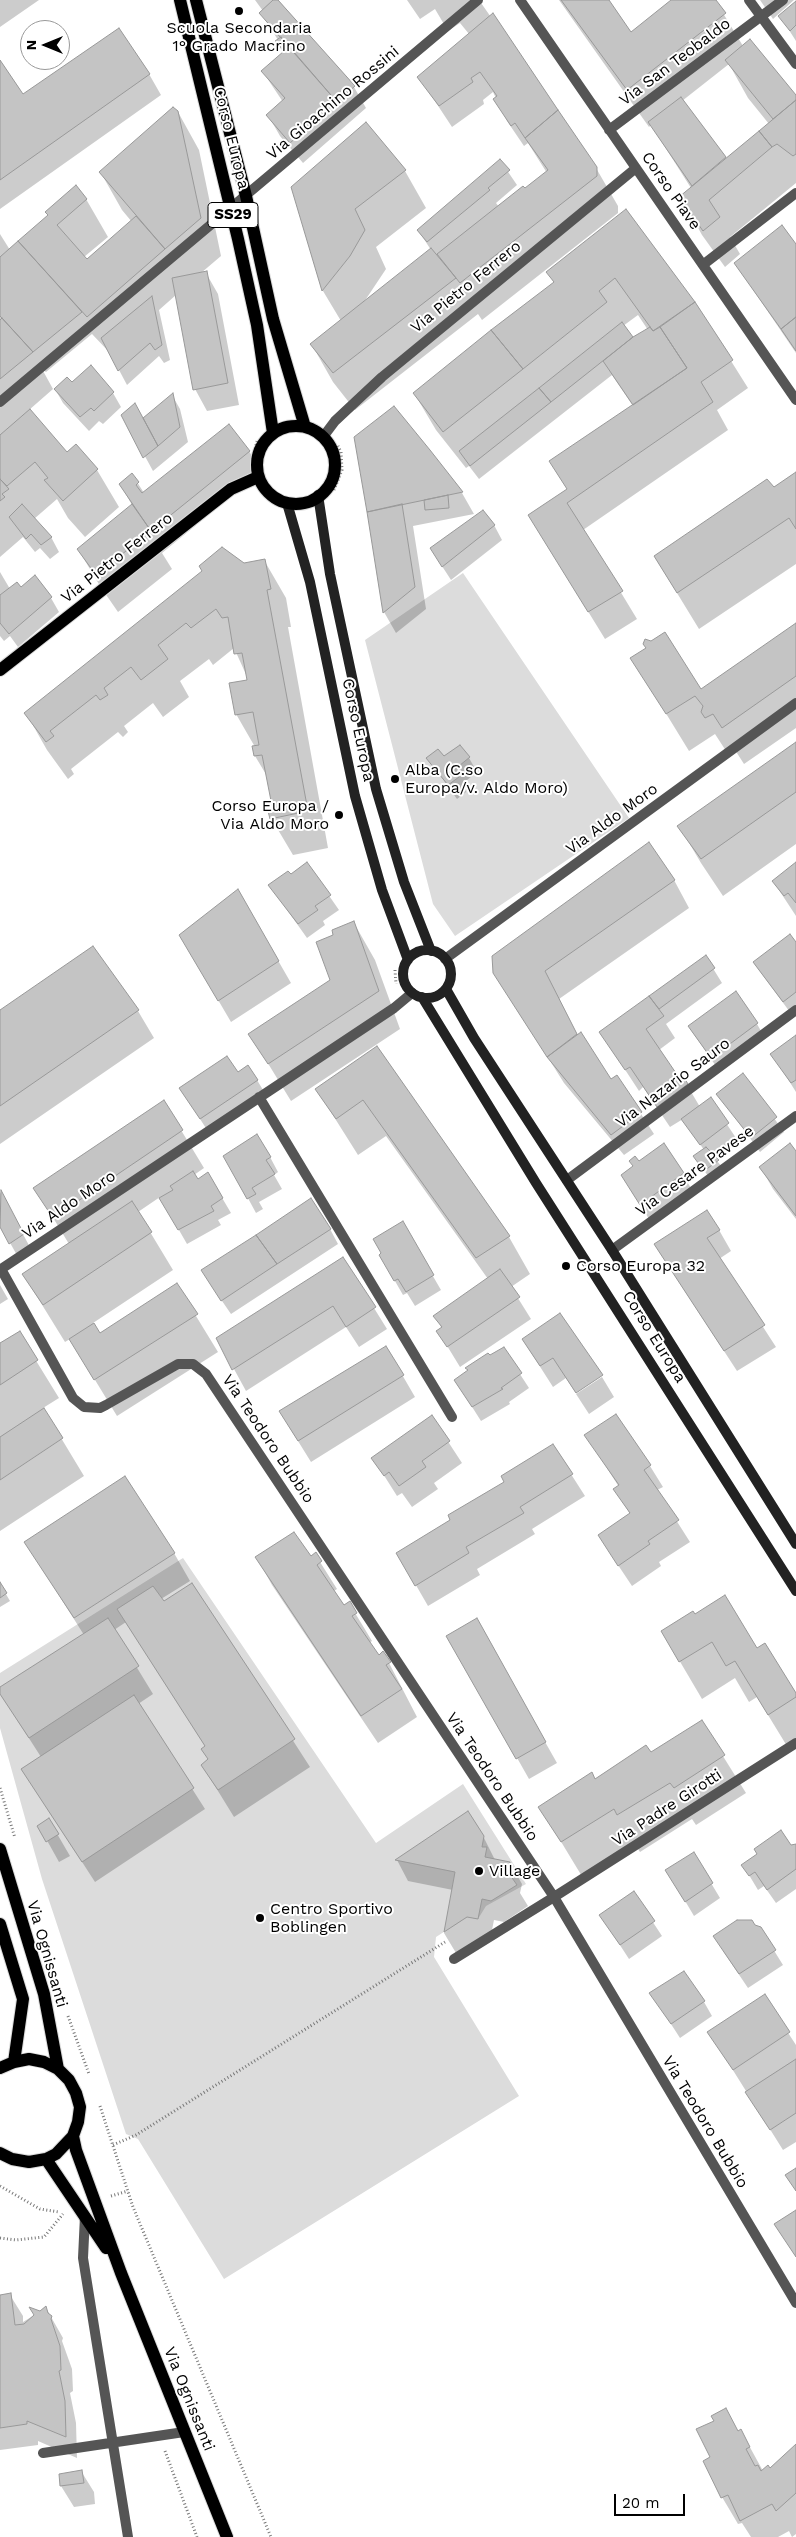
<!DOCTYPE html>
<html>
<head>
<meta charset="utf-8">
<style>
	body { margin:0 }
	#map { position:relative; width:796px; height:2537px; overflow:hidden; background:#fff; font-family:"Work Sans",sans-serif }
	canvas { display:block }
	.north { position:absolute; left:20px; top:20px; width:50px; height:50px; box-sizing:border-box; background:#fff; border:1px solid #999; border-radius:50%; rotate:270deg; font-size:14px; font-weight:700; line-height:20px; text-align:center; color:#000 }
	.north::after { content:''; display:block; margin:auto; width:18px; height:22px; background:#000; clip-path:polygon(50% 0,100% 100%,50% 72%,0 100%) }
	.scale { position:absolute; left:614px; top:2494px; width:71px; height:22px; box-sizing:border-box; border:2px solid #000; border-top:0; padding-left:6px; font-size:15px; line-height:18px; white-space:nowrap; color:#000; -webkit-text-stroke:4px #fff; paint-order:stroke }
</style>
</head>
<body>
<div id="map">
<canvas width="796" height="2537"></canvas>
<div class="north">N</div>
<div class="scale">20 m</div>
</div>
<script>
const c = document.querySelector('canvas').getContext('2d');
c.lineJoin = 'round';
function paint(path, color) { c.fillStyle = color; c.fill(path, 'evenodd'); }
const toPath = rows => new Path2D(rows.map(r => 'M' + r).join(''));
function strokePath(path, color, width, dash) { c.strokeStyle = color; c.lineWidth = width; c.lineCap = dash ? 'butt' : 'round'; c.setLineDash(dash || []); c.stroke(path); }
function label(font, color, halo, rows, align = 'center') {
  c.font = font + ' "Work Sans",sans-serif'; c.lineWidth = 4; c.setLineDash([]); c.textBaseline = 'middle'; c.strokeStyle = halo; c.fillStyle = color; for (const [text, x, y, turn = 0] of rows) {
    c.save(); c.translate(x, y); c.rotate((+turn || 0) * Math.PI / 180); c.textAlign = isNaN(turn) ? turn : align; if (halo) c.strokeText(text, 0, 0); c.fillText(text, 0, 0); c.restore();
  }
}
const green = toPath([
	[463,573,629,818,455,936,433,904,365,640],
	[183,1558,376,1843,463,1784,526,1884,486,1906,478,1919,467,1917,436,1937,434,1957,519,2096,224,2279,138,2139,126,2134,42,1879,0,1728,0,1673]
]);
const shadow = toPath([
	[0,0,39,0,0,27],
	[255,0,278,0,354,87,366,108,303,163,280,136,268,115,283,102,263,72,283,53,277,42,278,40,261,13,263,11],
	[407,0,479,0,596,168,618,206,618,213,482,320,478,314,355,410,333,382,312,345,341,321,323,291,293,187,405,171,426,208,376,247,386,269,364,302,431,250,418,230,500,160,517,185,496,203,499,207,547,173,528,143,524,146,507,121,493,92,483,100,484,104,452,127,419,77,469,34,460,23,448,31,435,9,420,19],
	[559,0,607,0,631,34,672,0,715,0,743,46,796,98,796,183,730,237,740,254,725,267,702,235,681,197,691,188,651,125,649,127],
	[729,64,748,98,769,124,725,159,682,101],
	[760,0,794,0,773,19],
	[796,3,796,41,780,16],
	[0,62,23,96,149,74,161,95,0,209],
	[178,112,199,150,221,256,201,273,206,273,218,294,239,405,207,411,195,389,176,295,159,310,170,360,164,363,159,356,127,385,110,353,92,334,46,372,42,369,53,389,29,410,67,453,97,470,119,507,85,537,68,518,57,499,34,519,51,537,59,552,50,559,40,548,35,552,23,537,0,557,0,234,10,250,49,216,86,199,108,237,84,257,87,261,132,222,122,210,101,173],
	[626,211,694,302,748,388,717,410,728,430,583,530,637,619,605,639,546,543,568,490,633,406,612,375,479,479,469,466,466,468,436,430,414,393,554,283,548,272],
	[638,315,648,330,632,339,623,326],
	[796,246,796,353,735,263],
	[91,367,113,393,121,407,103,424,99,421,89,431,63,403,55,389,72,384],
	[172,395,180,409,188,442,153,471,123,416,143,420],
	[394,408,462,493,474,514,413,526,426,609,396,633,384,612],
	[249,451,261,472,162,553,172,569,118,612,100,586,78,549,132,505,120,484,132,474,144,493],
	[796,474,796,564,699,629,655,557],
	[494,525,502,540,451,580,440,563],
	[264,560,286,598,291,627,288,627,328,848,293,855,271,818,274,812,267,776,255,756,255,747,236,714,249,681,234,648,213,665,209,659,180,681,189,697,163,717,153,703,124,726,128,732,123,737,118,732,71,769,74,774,68,779,47,750,26,713,244,565],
	[0,572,10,589,21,589,51,598,59,612,18,647,10,636,4,641,0,636],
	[796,624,796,728,744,764,735,750,728,754,715,734,689,751,632,658,701,690],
	[796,743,796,844,723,896,701,863,679,826],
	[428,758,469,758,477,772,462,784,466,792,457,799],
	[307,864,339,910,323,921,325,925,307,938,270,886,291,876],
	[796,864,796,916,773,881],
	[674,880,689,908,559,999,578,1036,611,1081,617,1077,654,1134,624,1155,564,1083,494,972],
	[238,891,291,983,231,1022,180,935],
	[354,923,375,960,400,1029,291,1101,250,1034,331,980,335,935],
	[796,944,796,1012,792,1015,754,963],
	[93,948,138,1011,154,1038,0,1144,0,1012],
	[706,957,722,983,666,1024,675,1038,659,1050,680,1080,687,1085,700,1107,710,1099,736,1138,713,1156,722,1167,709,1177,699,1164,704,1150,683,1119,670,1127,643,1087,639,1091,601,1033,653,1001],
	[757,1024,765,1038,720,1072,689,1027],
	[796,1037,796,1092,772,1054],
	[376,1048,509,1237,530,1274,511,1287,531,1319,460,1367,438,1331,442,1329,435,1316,488,1279,386,1136,358,1155,317,1090],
	[743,1075,784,1132,760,1152,718,1094],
	[257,1080,266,1095,209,1133,181,1089],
	[164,1102,204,1168,194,1175,197,1180,208,1174,231,1213,218,1220,221,1225,187,1244,160,1197,138,1212,173,1270,93,1323,100,1335,177,1285,218,1352,117,1416,70,1339,65,1342,23,1274,69,1244,35,1188],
	[664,1145,691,1188,649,1219,631,1190,639,1163],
	[796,1153,796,1219,773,1189,761,1168],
	[225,1156,270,1157,278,1172,274,1175,282,1189,259,1202,263,1209,256,1213],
	[0,1192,31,1249,18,1257,0,1225],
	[402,1223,441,1290,415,1306,407,1293,403,1295,380,1255],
	[330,1229,338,1244,231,1314,211,1285],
	[719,1230,731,1251,719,1259,776,1347,737,1371,655,1245],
	[343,1258,387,1329,359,1347,346,1327,246,1391,217,1338],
	[0,1285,8,1299,0,1304],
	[19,1333,59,1398,43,1408,84,1476,0,1531,0,1345],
	[523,1340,601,1375,575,1392,566,1378,553,1387],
	[386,1347,415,1397,311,1462,280,1412],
	[503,1348,529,1388,509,1402,510,1404,481,1421,455,1380],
	[602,1377,614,1397,589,1414,576,1394],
	[616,1415,650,1466,663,1487,657,1490,690,1542,659,1562,661,1566,632,1586,612,1556,630,1514,615,1489,619,1487,586,1435],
	[432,1417,462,1463,434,1483,438,1489,412,1507,402,1493,397,1496,373,1458],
	[553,1446,585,1496,532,1529,535,1534,477,1569,480,1575,428,1606,398,1554,452,1520,506,1483],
	[26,1543,174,1553,190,1581,161,1599,164,1603,192,1584,310,1767,234,1817,202,1765,209,1760,206,1747,126,1622,114,1630,153,1694,138,1704,205,1809,95,1882,22,1769,41,1757,0,1693,0,1689,84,1635],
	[315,1554,337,1589,334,1591,344,1607,349,1603,372,1641,369,1643,378,1657,389,1663,417,1717,378,1743,272,1585,257,1558,310,1557],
	[0,1584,10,1601,0,1607],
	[476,1620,557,1763,529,1779,448,1636],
	[662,1631,757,1649,796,1695,796,1748,790,1751,757,1697,749,1702,735,1678,702,1699],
	[701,1721,746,1793,696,1825,692,1819,640,1852,636,1846,583,1878,540,1807,651,1754],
	[49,1820,70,1856,59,1862,39,1826],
	[483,1836,495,1860,510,1863,522,1884,520,1893,528,1906,504,1922,494,1920,490,1940,456,1953,444,1933,453,1890,408,1881,397,1860],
	[796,1846,796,1889,776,1903,764,1886,758,1890,743,1865],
	[693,1853,720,1898,694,1916,675,1884],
	[633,1892,662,1936,629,1959,601,1916],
	[754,1926,760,1928,783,1965,748,1988,723,1951],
	[651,1993,704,2002,712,2016,680,2038],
	[764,1996,796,2045,796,2142,783,2150,709,2032],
	[10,2295,23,2316,23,2322,46,2308,63,2338,62,2341,72,2369,73,2391,70,2393,76,2423,77,2458,38,2441,38,2445,0,2450,0,2296],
	[741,2431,763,2471,770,2469,796,2446,796,2534,792,2537,789,2531,778,2537,751,2537,742,2523,738,2524,722,2497,712,2457],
	[81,2471,94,2492,95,2504,74,2507,61,2486]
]);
const building = toPath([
	[273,0,278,0,355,86,337,102,259,13,273,0],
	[561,0,609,0,631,32,671,0,716,0,726,13,627,90,561,0],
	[796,1,796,25,790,31,778,16,796,1],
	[493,13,558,110,525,138,515,123,511,126,493,99,497,96,480,72,471,78,473,82,439,106,417,77,493,13],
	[119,28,150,74,0,180,0,60,23,94,119,28],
	[281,37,337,102,290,143,266,115,285,98,261,71,284,51,275,41,281,37],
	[750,39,796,95,796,100,773,119,725,60,750,39],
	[681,97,726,157,692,186,648,122,681,97],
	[796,100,796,154,793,156,777,144,772,147,759,131,796,100],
	[173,107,178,111,201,218,165,249,99,172,173,107],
	[558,110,597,167,597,176,460,283,437,254,523,186,525,188,548,170,525,138,558,110],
	[366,122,406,170,355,209,365,230,350,256,322,291,291,187,366,122],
	[759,131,772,147,709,200,720,217,703,231,679,197,759,131],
	[500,159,510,170,488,188,490,190,427,242,417,230,500,159],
	[76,185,87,199,57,225,87,259,136,216,165,249,87,317,18,241,48,215,45,212,76,185],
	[626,209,695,302,653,331,615,278,599,291,607,302,523,369,491,330,554,282,546,272,626,209],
	[782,225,796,244,796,317,781,329,734,263,782,225],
	[18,241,82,312,33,352,0,316,0,257,18,241],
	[431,248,456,278,333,373,310,344,431,248],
	[207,271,228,383,193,390,172,278,207,271],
	[152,296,162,345,155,350,150,343,118,371,101,338,152,296],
	[695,302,733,360,701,382,713,402,567,503,623,591,588,612,528,515,567,489,549,461,687,368,660,327,695,302],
	[796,317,796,351,781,329,796,317],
	[2,318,33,352,0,379,0,320,2,318],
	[622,322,633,337,551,402,539,388,622,322],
	[650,327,653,331,660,327,687,368,633,405,603,361,633,337,650,327],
	[491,330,523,369,443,432,413,393,491,330],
	[91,365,114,392,94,411,91,408,80,417,54,389,67,377,72,382,91,365],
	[539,388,551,402,470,466,459,451,539,388],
	[173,393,180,427,158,446,143,418,173,393],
	[135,403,158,446,143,458,121,415,135,403],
	[394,406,430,450,463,492,367,512,354,437,394,406],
	[30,409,67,452,76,444,98,469,63,501,44,480,48,478,35,462,7,486,0,479,0,435,30,409],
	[229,424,250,451,151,531,119,484,132,473,139,482,136,485,142,493,229,424],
	[796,472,796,529,789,518,677,593,654,556,767,479,774,487,796,472],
	[0,479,9,489,2,494,5,497,0,501,0,479],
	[448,495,449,508,425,510,424,500,448,495],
	[22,504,52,537,41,545,31,534,26,539,9,517,22,504],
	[132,504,151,531,96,575,77,549,132,504],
	[402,504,415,587,383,613,367,512,402,504],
	[483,510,495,525,442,567,430,548,483,510],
	[222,547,244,563,265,559,271,589,267,590,308,811,270,819,268,811,273,811,262,755,254,756,252,746,259,745,253,712,235,715,229,683,247,680,242,653,234,654,228,617,222,618,216,609,191,628,186,623,158,645,168,659,141,680,131,667,104,688,108,695,100,700,96,695,50,731,54,736,46,742,24,713,202,571,199,566,222,547],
	[35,575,52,597,9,634,0,623,0,595,17,582,21,587,35,575],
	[796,623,796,676,722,728,713,714,705,718,701,712,703,706,695,696,666,714,630,658,646,648,643,644,645,639,651,641,665,632,701,689,796,623],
	[796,742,796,792,701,859,677,826,796,742],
	[460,745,470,757,454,770,459,777,448,785,426,758,438,749,444,756,460,745],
	[649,842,675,880,545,971,577,1034,547,1057,493,973,492,956,649,842],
	[307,862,331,895,315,906,318,910,298,924,268,885,288,871,291,874,307,862],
	[796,862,796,903,788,893,784,896,772,881,796,862],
	[238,889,279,961,218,1001,179,935,238,889],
	[354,921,379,991,268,1064,248,1034,330,980,316,942,333,935,332,930,354,921],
	[790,934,796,942,796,992,783,1002,753,962,790,934],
	[93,946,139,1010,0,1106,0,1010,93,946],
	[706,955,715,968,659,1009,649,996,706,955],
	[736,991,758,1023,711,1058,688,1026,736,991],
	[649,996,664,1016,646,1029,680,1079,683,1076,688,1084,657,1107,630,1067,625,1070,599,1032,649,996],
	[581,1032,611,1079,617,1075,642,1112,611,1135,547,1057,581,1032],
	[796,1035,796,1080,791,1083,770,1054,796,1035],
	[377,1046,510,1236,476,1258,363,1100,336,1119,315,1089,377,1046],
	[227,1056,238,1072,248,1065,258,1080,200,1119,179,1088,227,1056],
	[743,1073,777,1117,751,1138,716,1094,743,1073],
	[711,1097,729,1123,700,1145,681,1119,711,1097],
	[164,1100,183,1130,53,1218,33,1188,164,1100],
	[257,1134,271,1157,266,1160,275,1174,252,1188,256,1194,247,1199,223,1156,257,1134],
	[664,1143,684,1173,640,1205,621,1175,633,1166,629,1161,635,1156,639,1161,664,1143],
	[790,1143,796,1151,796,1216,759,1167,790,1143],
	[706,1147,719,1160,704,1171,693,1156,706,1147],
	[193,1171,198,1179,208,1172,223,1198,211,1206,214,1211,178,1230,159,1198,173,1190,170,1186,193,1171],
	[1,1190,24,1234,9,1244,0,1227,1,1190],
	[311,1198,331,1229,277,1264,256,1235,311,1198],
	[132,1201,152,1232,43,1305,22,1274,132,1201],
	[707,1210,720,1230,707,1238,765,1325,724,1351,654,1244,707,1210],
	[403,1221,434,1275,406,1292,398,1279,394,1281,379,1255,381,1253,373,1239,403,1221],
	[256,1235,277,1264,221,1301,201,1270,256,1235],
	[343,1257,376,1307,346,1327,333,1306,232,1370,216,1338,343,1257],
	[500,1269,520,1297,447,1347,436,1331,442,1327,433,1316,500,1269],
	[177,1283,198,1314,94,1380,69,1339,94,1323,100,1333,177,1283],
	[560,1313,603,1375,576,1393,553,1358,540,1366,522,1339,560,1313],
	[20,1331,38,1360,0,1385,0,1343,20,1331],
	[386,1346,404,1375,298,1441,279,1411,386,1346],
	[504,1347,522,1373,501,1388,503,1389,472,1407,454,1380,468,1370,465,1368,488,1353,490,1355,504,1347],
	[44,1408,63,1438,0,1480,0,1437,44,1408],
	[616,1414,651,1465,644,1470,679,1520,648,1541,650,1544,618,1566,598,1535,630,1513,613,1489,619,1485,584,1435,616,1414],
	[432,1415,450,1441,422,1461,426,1467,399,1486,389,1472,384,1476,371,1458,432,1415],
	[553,1444,573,1474,520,1507,524,1513,466,1547,469,1553,415,1586,396,1553,450,1520,448,1515,504,1482,501,1476,553,1444],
	[125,1476,175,1553,74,1618,24,1542,125,1476],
	[294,1532,311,1556,316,1552,322,1561,317,1565,344,1605,350,1601,357,1613,352,1616,379,1655,383,1651,391,1662,386,1665,402,1689,361,1716,255,1557,294,1532],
	[0,1582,7,1593,0,1598,0,1582],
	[192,1583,295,1739,218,1790,201,1765,208,1759,201,1749,205,1746,117,1609,153,1586,164,1601,192,1583],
	[725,1595,757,1648,765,1643,796,1693,796,1697,768,1715,735,1661,726,1666,712,1642,679,1662,661,1631,693,1611,695,1614,725,1595],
	[108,1618,139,1666,29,1738,0,1694,0,1687,108,1618],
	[477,1618,546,1742,516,1759,446,1636,477,1618],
	[134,1695,194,1788,82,1862,21,1769,134,1695],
	[702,1720,725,1755,674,1788,670,1783,617,1815,614,1809,561,1842,538,1807,592,1772,595,1779,646,1745,651,1752,702,1720],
	[468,1811,484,1836,482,1847,487,1847,485,1857,510,1862,508,1872,517,1885,491,1901,482,1899,478,1919,467,1917,444,1932,455,1872,395,1860,468,1811],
	[49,1818,59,1834,46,1842,37,1826,49,1818],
	[781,1830,791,1845,796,1844,796,1869,767,1890,755,1872,749,1876,741,1865,757,1854,754,1849,781,1830],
	[694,1852,713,1883,685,1902,665,1870,694,1852],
	[634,1891,655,1921,620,1945,599,1915,634,1891],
	[737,1920,752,1920,755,1925,761,1927,776,1950,739,1974,713,1936,737,1920],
	[684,1971,705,2001,671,2024,649,1993,684,1971],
	[765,1994,790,2032,733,2070,707,2032,765,1994],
	[796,2059,796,2113,770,2130,745,2092,796,2059],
	[796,2168,796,2191,785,2175,796,2168],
	[796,2210,796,2257,774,2224,796,2210],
	[11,2293,15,2325,24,2324,34,2315,29,2307,40,2311,46,2306,48,2313,52,2316,51,2319,60,2346,61,2370,59,2371,65,2401,66,2437,27,2421,27,2424,0,2428,0,2295,11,2293],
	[726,2408,738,2431,741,2429,750,2447,746,2449,755,2466,758,2465,761,2471,768,2465,770,2468,796,2444,796,2493,776,2511,772,2504,740,2521,728,2495,721,2498,703,2461,710,2457,696,2429,714,2421,711,2416,726,2408],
	[82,2470,84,2483,60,2486,59,2474,82,2470]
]);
const path = toPath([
	[253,459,257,441],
	[334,490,342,470,341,452,337,444],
	[395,970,396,984],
	[0,1788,15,1838],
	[68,2016,89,2074],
	[100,2106,133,2207,271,2537],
	[113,2145,136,2135,445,1942],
	[0,2186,40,2209,59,2212],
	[111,2196,128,2191],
	[0,2238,16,2240,44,2237,63,2214],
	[165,2451,197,2537]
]);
const service = toPath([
	[454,1959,554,1897],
	[85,2216,83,2258,128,2537],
	[43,2453,184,2432]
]);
const minor = toPath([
	[520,0,796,400],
	[749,0,796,64],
	[609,130,783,0],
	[704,264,796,193],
	[0,402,478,0],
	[323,437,335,421,382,377,636,168],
	[445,959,796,703],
	[412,993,394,1008,1,1269,73,1398,84,1407,100,1408,106,1405,178,1364,193,1364,206,1374,554,1897,796,2303],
	[259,1097,452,1417],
	[567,1180,796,1010],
	[612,1250,796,1116],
	[554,1897,796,1743]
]);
const secondary = toPath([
	[318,495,330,574,376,789,404,882,431,951],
	[287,503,310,582,355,796,382,890,408,960],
	'403 974a24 24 0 1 1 48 0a24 24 0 1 1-48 0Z',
	[446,989,474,1038,612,1250,796,1544],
	[422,997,536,1183,796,1591]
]);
const primary = toPath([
	[180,0,238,239,257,325,273,433],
	[196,0,246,196,273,319,305,427],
	'257 465a39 39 0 1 1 78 0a39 39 0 1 1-78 0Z',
	[0,670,231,489,258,477],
	[0,1849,44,1994,58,2069],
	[0,1924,23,1999,14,2062],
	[0,2068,14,2062,29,2059,44,2062,58,2069,69,2080,76,2093,80,2107,78,2122,73,2136,56,2154,46,2159,29,2162,12,2159,0,2153],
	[73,2136,76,2150,121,2273,227,2537],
	[46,2159,106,2248]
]);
const markers = [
	[239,11,5,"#000"],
	[395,779,5,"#000"],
	[339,815,5,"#000"],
	[566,1266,5,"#000"],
	[479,1871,5,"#000"],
	[260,1918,5,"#000"]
];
const shields = [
	[233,215,50]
];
const shieldNames = [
	["SS29",233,215]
];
const poiNames = [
	["Scuola Secondaria",239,28,"center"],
	["1° Grado Macrino",239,46,"center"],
	["Alba (C.so",405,770],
	["Europa/v. Aldo Moro)",405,788],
	["Corso Europa /",329,806,"right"],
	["Via Aldo Moro",329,824,"right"],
	["Corso Europa 32",576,1266],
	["Village",489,1871],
	["Centro Sportivo",270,1909],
	["Boblingen",270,1927]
];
const streetNames = [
	["Via San Teobaldo",675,62,-37],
	["Via Gioachino Rossini",333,103,-40],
	["Corso Europa",231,138,76],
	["Corso Piave",671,191,55],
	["Via Pietro Ferrero",466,287,-39],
	["Via Pietro Ferrero",117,558,-38],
	["Corso Europa",358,730,78],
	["Via Aldo Moro",612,819,-36],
	["Via Nazario Sauro",673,1083,-37],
	["Via Cesare Pavese",695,1171,-36],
	["Via Aldo Moro",69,1205,-34],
	["Corso Europa",654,1337,58],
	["Via Teodoro Bubbio",268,1439,56],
	["Via Teodoro Bubbio",492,1777,56],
	["Via Padre Girotti",667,1808,-33],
	["Via Ognissanti",47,1954,74],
	["Via Teodoro Bubbio",705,2122,59],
	["Via Ognissanti",189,2399,68]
];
paint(green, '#dcdcdc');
paint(shadow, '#0003');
paint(building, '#c4c4c4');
strokePath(building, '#999', 1);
strokePath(primary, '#dbdbdb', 14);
strokePath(path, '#777', 3, [1, 2.5]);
strokePath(service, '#555', 10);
strokePath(minor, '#555', 10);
strokePath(secondary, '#222', 10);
strokePath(primary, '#000', 12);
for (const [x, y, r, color] of markers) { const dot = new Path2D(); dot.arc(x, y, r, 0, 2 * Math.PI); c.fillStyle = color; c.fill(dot); strokePath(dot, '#fff', 2); }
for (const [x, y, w] of shields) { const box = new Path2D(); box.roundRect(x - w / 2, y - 12.5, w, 25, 4); c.fillStyle = '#fff'; c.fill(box); strokePath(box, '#000', 1); }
label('bold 15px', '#000', null, shieldNames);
label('16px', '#000', '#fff', poiNames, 'left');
label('16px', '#000', '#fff', streetNames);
</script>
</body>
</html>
